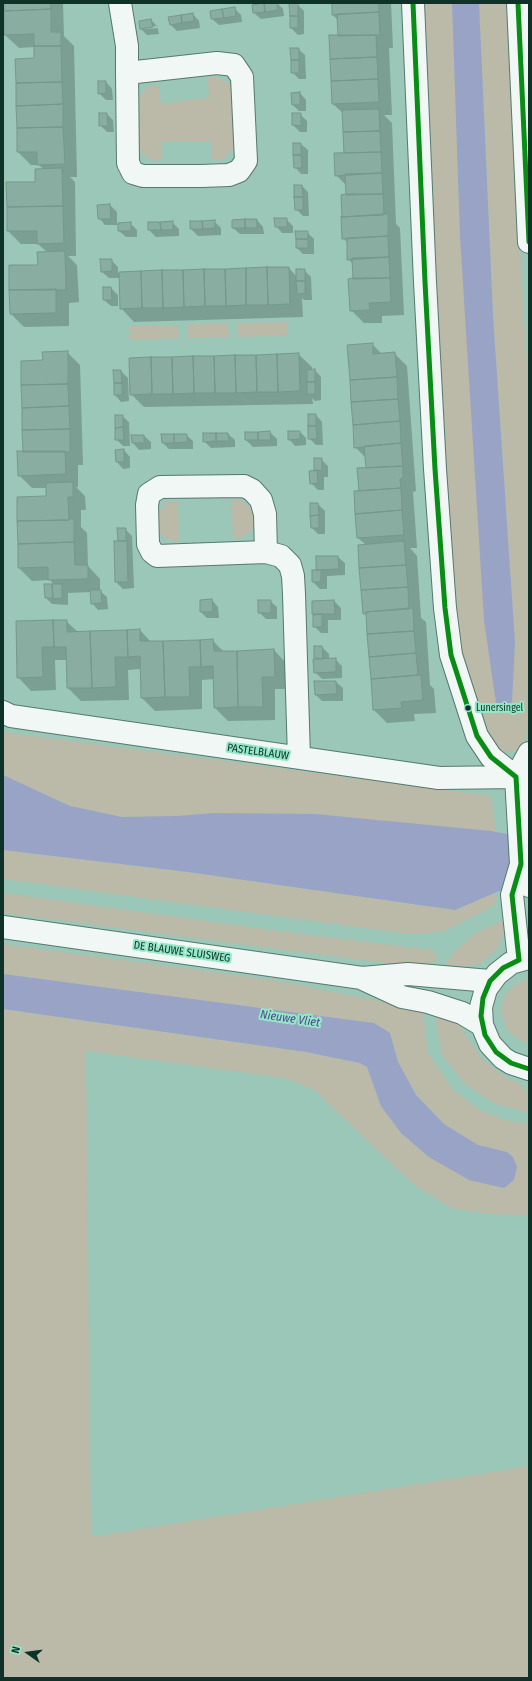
<!DOCTYPE html>
<html>
<head>
<meta charset="utf-8">
<style>
	body { margin:0 }
	#map { position:relative; width:532px; height:1681px; overflow:hidden; background:#9ac7b7; font-family:"Fira Sans Condensed",sans-serif }
	canvas { display:block }
	.frame { position:absolute; inset:0; border:4px solid #0e3227; pointer-events:none }
	.north { position:absolute; left:8px; top:1633px; width:40px; height:40px; -webkit-text-stroke:3px #94e7c8; paint-order:stroke; rotate:284deg; font-size:11px; font-weight:700; line-height:16px; text-align:center; color:#0e3227 }
	.north::after { content:''; display:block; margin:auto; width:14px; height:18px; background:#0e3227; clip-path:polygon(50% 0,100% 100%,50% 72%,0 100%) }
</style>
</head>
<body>
<div id="map">
<canvas width="532" height="1681"></canvas>
<div class="frame"></div>
<div class="north">N</div>
</div>
<script>
const c = document.querySelector('canvas').getContext('2d');
c.lineJoin = 'round';
function paint(path, color) { c.fillStyle = color; c.fill(path, 'evenodd'); }
const toPath = rows => new Path2D(rows.map(r => 'M' + r).join(''));
function strokePath(path, color, width, dash) { c.strokeStyle = color; c.lineWidth = width; c.lineCap = dash ? 'butt' : 'round'; c.setLineDash(dash || []); c.stroke(path); }
function label(font, color, halo, rows, align = 'center') {
  c.font = font + ' "Fira Sans Condensed",sans-serif'; c.lineWidth = 4; c.setLineDash([]); c.textBaseline = 'middle'; c.strokeStyle = halo; c.fillStyle = color; for (const [text, x, y, turn = 0] of rows) {
    c.save(); c.translate(x, y); c.rotate((+turn || 0) * Math.PI / 180); c.textAlign = isNaN(turn) ? turn : align; if (halo) c.strokeText(text, 0, 0); c.fillText(text, 0, 0); c.restore();
  }
}
const green = toPath([
	[423,3,452,3,460,236,515,643,493,316,479,3,510,3,518,213,529,399,529,723,524,743,517,751,507,752,497,750,487,740,462,659,456,619,437,311],
	[214,76,229,83,233,90,235,142,233,149,221,161,212,159,212,141,162,142,162,161,150,160,140,151,138,145,137,103,140,95,147,87,158,84,161,104,209,97,207,78],
	[287,322,287,335,238,337,237,323],
	[228,323,229,337,188,338,187,324],
	[178,325,179,338,130,340,130,326],
	[231,500,240,500,247,504,252,511,254,520,253,528,248,534,240,538,233,539],
	[178,501,179,541,171,541,164,537,159,531,157,514,162,507,169,502],
	[3,732,491,796,496,832,315,814,214,813,177,816,122,817,70,806,3,775],
	[3,850,188,872,455,910,495,893,497,897,492,907,442,932,409,934,3,879],
	[3,893,287,932,432,950,437,955,436,959,431,969,3,913],
	[507,919,508,925,496,951,480,964,443,970,452,954,475,933],
	[3,944,280,981,423,1010,428,1053,453,1090,482,1111,505,1120,529,1124,529,1215,490,1214,451,1208,413,1184,313,1089,284,1078,86,1051,91,1537,529,1466,529,1678,3,1678,3,1009,306,1052,360,1063,367,1067,381,1106,401,1133,429,1157,504,1187,514,1180,513,1157,507,1152,478,1145,444,1124,416,1094,398,1062,390,1033,374,1023,3,974],
	[529,979,529,1043,524,1042,513,1036,506,1027,502,1015,502,1003,506,994,513,986,521,981],
	[434,1012,447,1016,460,1026,481,1058,502,1075,522,1085,529,1096,529,1112,525,1112,495,1104,465,1084,442,1055]
]);
const water = toPath([
	[452,3,479,3,493,316,515,643,512,702,504,707,496,703,484,620,460,236],
	[3,775,70,806,122,817,177,816,214,813,315,814,491,831,529,838,529,889,499,891,455,910,188,872,3,850],
	[3,974,374,1023,390,1033,398,1062,416,1095,444,1124,478,1145,507,1152,513,1157,517,1167,514,1180,504,1188,469,1180,429,1157,401,1133,381,1106,367,1067,360,1063,306,1052,3,1009]
]);
const shadow = toPath([
	[5,3,63,3,64,36,74,46,77,177,70,177,75,182,76,256,68,256,77,265,79,302,69,303,69,326,24,327,11,314,47,252,38,244,21,244,8,231,7,183,36,183,43,169,39,165,31,165,18,152,35,59,35,47,19,48,5,35],
	[272,3,277,3,283,9,284,16,261,19,254,13],
	[333,3,391,3,393,48,389,48,392,115,384,115,392,123,396,224,400,228,404,315,382,316,382,323,364,323,351,310,354,279,354,265,348,259,348,243,343,238,342,216,342,196,347,195,347,186,336,175,345,153,344,114,333,104,339,36,338,20,333,15],
	[297,4,304,11,304,34,298,35,291,28],
	[234,8,241,15,242,22,219,25,212,19],
	[193,14,199,21,200,28,177,31,171,25],
	[151,20,157,26,145,27,145,29,158,28,157,26,159,34,147,35,141,29],
	[298,49,305,55,306,79,299,79,292,72],
	[106,82,112,89,113,100,106,100,99,93],
	[300,93,306,100,306,111,299,111,293,105],
	[107,114,113,120,114,132,107,132,100,125],
	[300,114,307,121,307,132,300,132,293,125],
	[301,144,308,150,308,174,301,174,295,167],
	[302,186,308,192,309,216,303,216,296,209],
	[110,205,117,212,117,224,130,223,137,230,137,237,126,237,119,231,119,225,105,225,99,218],
	[286,219,293,226,293,233,282,233,276,226],
	[257,220,263,227,264,234,240,234,233,228],
	[214,221,221,228,221,235,198,236,191,229],
	[172,222,179,229,179,236,156,237,149,230],
	[307,232,314,239,314,254,303,254,297,248],
	[111,260,118,267,118,273,289,268,297,277,304,270,311,277,312,300,304,300,302,298,303,317,134,322,121,308,120,278,109,278,102,272],
	[111,288,118,295,118,306,111,306,104,300],
	[372,344,382,354,394,353,407,366,416,491,413,492,417,548,410,548,417,556,421,618,426,622,430,685,434,689,436,713,414,714,415,721,387,723,374,710,367,617,364,613,366,545,358,538,360,491,367,468,366,458,355,447],
	[67,352,80,365,83,465,78,465,78,487,76,487,85,496,86,510,81,510,81,527,87,533,88,566,100,579,100,591,107,597,108,609,98,610,92,603,91,592,68,593,68,605,52,604,46,598,54,585,50,580,32,581,19,568,47,497,47,488,32,488,19,475,44,361],
	[298,354,312,367,312,370,315,370,321,377,321,400,315,401,312,398,313,404,144,407,131,394],
	[121,371,128,378,129,401,121,402,115,395],
	[316,415,322,422,323,445,316,445,309,438],
	[122,416,129,422,130,446,123,446,116,439],
	[270,432,277,439,277,446,253,447,246,440],
	[300,432,306,438,306,445,295,446,289,439],
	[228,434,235,440,235,447,211,448,204,441],
	[186,435,193,441,193,449,169,449,163,443],
	[132,436,144,436,151,442,151,449,139,450,133,443],
	[124,450,130,457,130,468,123,469,117,462],
	[321,459,328,466,328,477,324,477,324,490,318,490,311,483],
	[318,504,325,511,325,534,318,534,312,528],
	[125,529,132,536,134,588,123,589,116,582,115,542,119,542],
	[317,557,338,557,345,563,345,575,327,576,327,589,320,589,313,582,313,571,317,571],
	[212,600,218,607,219,618,207,618,201,612],
	[270,601,277,607,277,619,266,619,259,612],
	[334,601,341,608,341,620,328,620,328,633,321,633,314,626,313,602],
	[66,621,78,632,140,630,151,642,213,641,224,652,274,650,287,664,288,689,275,689,275,720,228,721,215,708,214,679,202,680,202,709,155,711,142,698,141,669,128,670,129,700,81,701,68,688,67,660,55,660,56,690,31,691,18,677,17,622],
	[315,647,322,647,329,654,329,660,335,659,342,666,342,678,322,679,315,672],
	[336,682,343,688,343,701,322,701,315,694]
]);
const building = toPath([
	[4,3,50,3,51,9,4,11,4,3],
	[264,3,265,12,253,13,252,5,264,3],
	[264,3,277,3,278,10,265,12,264,3],
	[289,3,298,3,298,16,290,16,289,3],
	[332,3,378,3,379,12,332,15,332,3],
	[235,7,236,16,224,18,222,9,235,7],
	[51,9,51,32,61,32,61,46,34,46,34,34,4,35,4,11,51,9],
	[222,9,224,18,211,19,210,11,222,9],
	[379,12,380,35,338,36,337,14,379,12],
	[193,13,194,21,182,23,181,15,193,13],
	[181,15,182,23,170,25,168,17,181,15],
	[290,16,298,16,298,28,290,28,290,16],
	[151,19,153,27,140,29,139,21,151,19],
	[329,35,376,35,377,57,330,59,329,35],
	[34,46,61,46,62,82,16,83,15,59,34,58,34,46],
	[290,48,299,48,299,60,291,60,290,48],
	[377,57,378,79,331,81,330,59,377,57],
	[291,60,299,60,299,73,291,73,291,60],
	[378,79,379,102,332,104,331,81,378,79],
	[98,81,106,81,106,93,98,94,98,81],
	[62,82,63,104,16,106,16,83,62,82],
	[300,92,300,105,292,105,291,93,300,92],
	[63,104,63,127,17,128,16,106,63,104],
	[379,109,380,131,343,132,342,110,379,109],
	[99,113,107,113,108,126,99,126,99,113],
	[292,113,301,113,301,126,292,125,292,113],
	[63,127,65,164,37,165,37,152,17,152,17,128,63,127],
	[380,131,381,152,344,153,343,132,380,131],
	[293,143,301,143,301,155,293,155,293,143],
	[381,152,382,173,335,176,334,153,381,152],
	[293,155,301,155,302,168,294,168,293,155],
	[62,168,63,206,7,207,6,182,35,182,35,169,62,168],
	[382,173,383,194,346,195,345,174,382,173],
	[294,185,302,185,303,197,294,197,294,185],
	[346,194,383,194,384,215,342,217,341,195,346,194],
	[294,197,303,197,303,210,295,210,294,197],
	[110,204,111,219,98,219,97,205,110,204],
	[63,206,64,243,37,244,37,231,7,231,7,207,63,206],
	[384,214,388,214,388,236,342,239,341,216,342,217,384,214],
	[274,218,287,218,287,227,275,227,274,218],
	[245,219,245,228,232,228,232,220,245,219],
	[245,219,257,219,257,228,245,228,245,219],
	[215,220,215,228,203,229,202,221,215,220],
	[173,221,173,230,161,230,160,222,173,221],
	[190,221,202,221,203,229,190,229,190,221],
	[131,222,131,231,118,231,118,223,131,222],
	[148,222,160,222,161,230,148,230,148,222],
	[295,231,308,231,308,239,296,239,295,231],
	[388,236,389,257,347,260,347,238,388,236],
	[296,239,308,239,308,248,296,248,296,239],
	[65,251,66,290,9,290,9,265,38,265,37,252,65,251],
	[389,257,390,278,353,279,352,258,389,257],
	[100,259,112,259,112,271,101,272,100,259],
	[267,267,268,305,246,305,246,268,267,267],
	[267,267,289,267,290,304,268,305,267,267],
	[246,268,246,305,226,306,225,269,246,268],
	[204,269,205,306,184,307,183,270,204,269],
	[204,269,225,269,226,306,205,306,204,269],
	[296,269,305,269,305,281,296,281,296,269],
	[162,270,183,270,184,307,163,308,162,270],
	[162,270,163,308,142,308,141,271,162,270],
	[141,271,142,308,120,309,119,272,141,271],
	[353,278,390,278,391,302,369,303,370,310,350,311,348,279,353,278],
	[296,281,305,281,305,293,297,294,296,281],
	[103,287,111,287,112,300,103,300,103,287],
	[56,289,56,313,10,314,9,290,56,289],
	[373,343,373,354,395,352,397,377,350,380,347,345,373,343],
	[68,351,68,384,21,385,21,361,43,360,42,352,68,351],
	[299,353,300,391,278,392,277,354,299,353],
	[277,354,278,392,257,392,256,355,277,354],
	[235,355,256,355,257,392,236,393,235,355],
	[235,355,236,393,215,393,214,356,235,355],
	[193,356,194,393,173,394,172,357,193,356],
	[193,356,214,356,215,393,194,393,193,356],
	[151,357,152,394,130,395,129,358,151,357],
	[151,357,172,357,173,394,152,394,151,357],
	[315,369,315,382,307,382,307,370,315,369],
	[113,370,121,370,122,383,114,383,113,370],
	[397,377,398,399,351,402,350,380,397,377],
	[307,382,315,382,315,394,307,394,307,382],
	[114,383,122,383,122,395,114,395,114,383],
	[68,384,69,406,22,408,21,385,68,384],
	[398,399,400,421,353,425,351,402,398,399],
	[69,406,70,429,22,430,22,408,69,406],
	[308,414,316,414,316,426,308,426,308,414],
	[115,415,123,415,123,427,115,428,115,415],
	[400,421,401,443,354,448,353,425,400,421],
	[308,426,316,426,317,439,308,439,308,426],
	[123,427,124,440,115,440,115,428,123,427],
	[70,429,70,452,23,452,22,430,70,429],
	[270,431,271,440,258,440,258,432,270,431],
	[288,431,300,431,300,439,288,440,288,431],
	[245,432,258,432,258,440,245,440,245,432],
	[203,433,216,433,216,441,203,442,203,433],
	[216,433,228,433,229,441,216,441,216,433],
	[161,434,174,434,174,443,162,443,161,434],
	[174,434,187,434,187,442,174,443,174,434],
	[131,435,144,435,144,443,132,443,131,435],
	[401,443,403,466,366,468,364,446,401,443],
	[124,449,124,462,116,462,115,450,124,449],
	[17,451,65,451,66,474,18,476,17,451],
	[314,458,322,458,322,470,314,471,314,458],
	[403,466,403,478,400,479,401,488,359,491,357,468,403,466],
	[317,470,318,483,310,484,309,471,317,470],
	[73,482,73,497,68,497,69,520,17,521,17,497,46,496,46,483,73,482],
	[401,488,402,510,355,514,354,491,401,488],
	[310,503,318,503,319,515,310,516,310,503],
	[402,510,404,535,357,538,355,514,402,510],
	[319,515,319,528,311,528,310,516,319,515],
	[69,519,74,519,74,542,18,544,17,521,69,520,69,519],
	[117,528,126,528,126,541,118,541,117,528],
	[114,541,127,541,128,582,115,582,114,541],
	[404,541,406,565,359,568,358,545,404,541],
	[74,542,75,565,88,565,88,579,48,580,48,567,18,568,18,544,74,542],
	[316,556,338,556,339,569,316,570,316,556],
	[406,565,408,587,361,590,359,568,406,565],
	[312,570,321,570,321,582,312,582,312,570],
	[44,584,52,584,53,598,45,598,44,584],
	[52,584,62,584,62,598,53,599,52,584],
	[408,587,409,609,366,612,366,614,363,614,361,590,408,587],
	[90,590,101,590,102,603,91,604,90,590],
	[212,599,213,612,200,612,200,600,212,599],
	[258,600,271,600,271,613,258,613,258,600],
	[334,600,335,614,312,614,312,601,334,600],
	[409,608,413,608,414,631,367,634,366,612,409,608],
	[322,614,322,627,313,627,313,615,322,614],
	[53,620,54,647,42,647,43,677,17,678,16,621,53,620],
	[53,620,67,620,67,632,90,631,92,688,67,688,66,647,54,647,53,620],
	[140,629,140,641,163,641,165,697,141,698,140,656,128,657,127,630,140,629],
	[127,630,128,657,115,657,116,687,92,688,90,631,127,630],
	[414,631,416,653,369,657,367,634,414,631],
	[213,639,214,651,237,651,238,707,214,708,213,666,201,667,200,640,213,639],
	[200,640,201,667,189,667,190,697,165,697,163,641,200,640],
	[314,646,322,646,323,659,314,658,314,646],
	[274,649,275,677,262,677,263,707,238,707,237,651,274,649],
	[416,653,418,675,371,679,369,657,416,653],
	[336,658,336,672,314,673,313,659,336,658],
	[421,675,423,700,401,702,402,708,373,710,371,679,421,675],
	[314,681,336,681,337,694,315,695,314,681]
]);
const minor = toPath([
	[120,3,127,46,127,73,128,163,133,173,143,176,201,176,229,175,239,171,246,161,242,77,234,65,217,63,127,73],
	[413,3,425,282,435,469,445,608,451,655,477,736,491,757,516,777,529,784],
	[518,3,529,242],
	[266,552,265,514,261,500,252,490,244,486,160,487,149,494,147,505,148,544,152,552,157,556,266,552,281,556,290,565,293,576,294,594,299,758],
	[3,712,11,716,439,778,516,777],
	[529,753,516,777,521,864,529,886],
	[519,960,512,895,521,864]
]);
const major = toPath([
	[3,927,362,978,408,974,490,981],
	[529,958,511,963,497,974,486,989,481,1007,482,1025,490,1044,503,1058,511,1063,529,1069],
	[363,979,402,997,428,1002,462,1013,482,1025]
]);
const bus1 = toPath([
	[413,3,425,282,435,469,445,608,451,655,477,736,491,757,516,777,521,864,512,895,519,960],
	[518,3,529,242],
	[519,960,503,968,490,981,483,998,481,1016,485,1035,496,1052,511,1063,529,1069]
]);
const markers = [
	[468,708,3.5,"#0e3227"]
];
const busNames = [
	["Lunersingel",476,708]
];
const streetNames = [
	["PASTELBLAUW",258,752,8],
	["DE BLAUWE SLUISWEG",182,952,8]
];
const waterNames = [
	["Nieuwe Vliet",290,1019,8]
];
paint(green, '#bbb9a7');
paint(water, '#99a3c6');
paint(shadow, '#0003');
paint(building, '#89ada0');
strokePath(building, '#74998c', 1);
strokePath(minor, '#56796e', 24);
strokePath(major, '#56796e', 24);
strokePath(minor, '#f0f7f4', 22);
strokePath(major, '#f0f7f4', 22);
strokePath(bus1, '#088e15', 5);
for (const [x, y, r, color] of markers) { const dot = new Path2D(); dot.arc(x, y, r, 0, 2 * Math.PI); c.fillStyle = color; c.fill(dot); strokePath(dot, '#94e7c8', 1.5); }
label('10px', '#0e3227', '#94e7c8', busNames, 'left');
label('11px', '#0e3227', '#94e7c8', streetNames);
label('italic 12px', '#53478e', '#94e7c8', waterNames);
</script>
</body>
</html>
